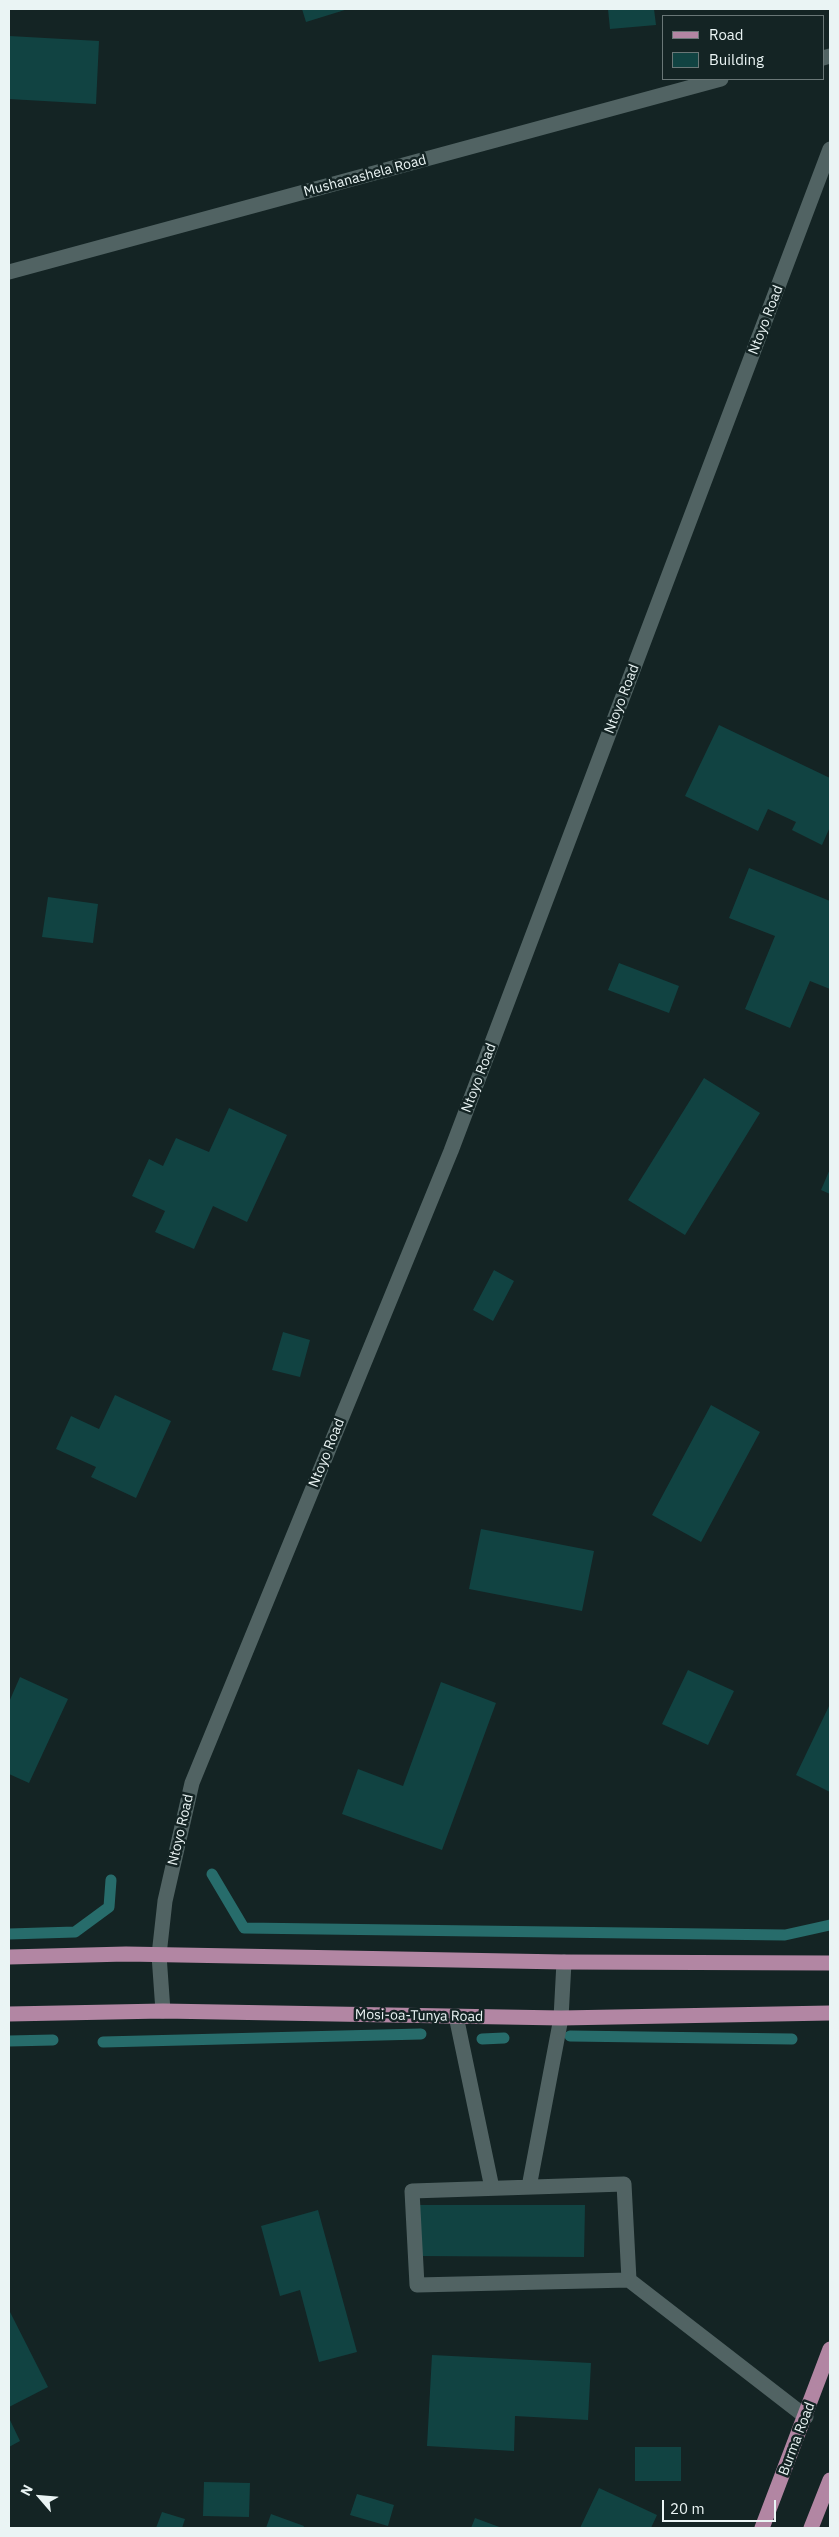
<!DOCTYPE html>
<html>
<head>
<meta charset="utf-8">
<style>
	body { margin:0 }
	#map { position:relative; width:839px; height:2537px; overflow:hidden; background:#142424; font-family:"IBM Plex Sans",sans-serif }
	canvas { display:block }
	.frame { position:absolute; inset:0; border:10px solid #eaf4f4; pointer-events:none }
	.legend { position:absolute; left:662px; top:15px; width:162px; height:65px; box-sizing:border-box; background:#142424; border:1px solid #6a7777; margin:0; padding:6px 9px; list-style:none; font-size:15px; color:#eaf4f4 }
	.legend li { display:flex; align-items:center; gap:10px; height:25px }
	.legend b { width:25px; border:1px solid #6a7777 }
	.north { position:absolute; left:15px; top:2472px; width:50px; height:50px; -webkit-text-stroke:4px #142424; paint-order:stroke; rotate:297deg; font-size:14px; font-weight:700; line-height:20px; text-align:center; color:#eaf4f4 }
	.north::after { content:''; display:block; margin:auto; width:18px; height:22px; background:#eaf4f4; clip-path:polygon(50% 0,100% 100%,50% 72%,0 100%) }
	.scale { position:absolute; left:662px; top:2500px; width:114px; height:22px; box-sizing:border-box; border:2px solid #eaf4f4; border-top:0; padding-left:6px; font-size:15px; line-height:18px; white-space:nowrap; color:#eaf4f4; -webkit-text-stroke:4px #142424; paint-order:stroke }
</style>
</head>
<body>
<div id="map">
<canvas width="839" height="2537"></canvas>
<div class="frame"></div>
<ul class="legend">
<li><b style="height:6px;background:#b286a3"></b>Road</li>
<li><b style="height:14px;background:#114342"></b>Building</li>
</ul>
<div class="north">N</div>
<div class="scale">20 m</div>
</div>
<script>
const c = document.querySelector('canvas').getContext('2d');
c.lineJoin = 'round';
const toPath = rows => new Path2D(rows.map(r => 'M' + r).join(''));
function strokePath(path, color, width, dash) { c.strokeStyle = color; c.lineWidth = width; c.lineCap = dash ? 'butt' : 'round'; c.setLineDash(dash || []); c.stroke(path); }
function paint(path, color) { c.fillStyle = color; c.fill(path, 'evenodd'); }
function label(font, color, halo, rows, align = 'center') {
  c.font = font + ' "IBM Plex Sans",sans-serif'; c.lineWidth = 5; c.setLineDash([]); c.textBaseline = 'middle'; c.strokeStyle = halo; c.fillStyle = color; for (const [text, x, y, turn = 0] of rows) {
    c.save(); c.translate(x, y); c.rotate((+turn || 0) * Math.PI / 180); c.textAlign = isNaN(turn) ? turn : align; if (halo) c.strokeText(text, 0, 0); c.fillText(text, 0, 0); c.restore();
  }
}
const stream = toPath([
	[212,1874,244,1928,785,1935,830,1925],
	[9,1934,75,1932,109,1907,111,1880],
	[570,2036,792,2039],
	[482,2039,504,2038],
	[9,2041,53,2040],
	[103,2042,421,2034]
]);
const building = toPath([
	[302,9,348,9,306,22],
	[608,9,654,9,656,25,610,29],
	[9,36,99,41,96,104,9,99],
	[719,725,830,778,830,827,822,845,792,830,796,822,768,809,758,831,685,796],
	[749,868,830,901,830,989,810,981,790,1028,745,1009,775,936,729,918],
	[48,897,98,904,93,943,42,937],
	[619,963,679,986,669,1013,608,990],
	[704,1078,760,1113,685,1235,628,1200],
	[229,1108,287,1135,247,1222,213,1206,194,1249,155,1232,165,1211,132,1196,149,1159,163,1166,176,1138,209,1152],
	[830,1169,830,1194,821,1190],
	[494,1270,514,1281,493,1321,473,1310],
	[283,1332,310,1340,300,1377,272,1370],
	[115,1395,171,1421,136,1498,91,1477,96,1467,56,1449,71,1416,99,1429],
	[711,1405,760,1432,701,1542,652,1515],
	[481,1529,594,1551,582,1611,469,1589],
	[688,1670,734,1691,708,1745,662,1724],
	[20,1677,68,1699,29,1783,9,1774,9,1702],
	[441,1682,496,1703,442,1850,342,1814,358,1769,403,1786],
	[830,1704,830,1792,796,1775],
	[419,2205,585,2205,584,2257,418,2256],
	[318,2210,357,2352,319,2362,300,2290,280,2296,261,2226],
	[9,2310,48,2387,9,2407],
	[432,2355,591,2363,588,2420,515,2416,514,2451,427,2446],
	[9,2418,20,2441,9,2447],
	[635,2447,681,2447,681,2481,635,2481],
	[204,2482,250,2483,249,2517,203,2516],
	[599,2488,657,2515,651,2528,580,2528],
	[357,2494,394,2505,388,2526,350,2515],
	[162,2512,185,2519,182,2528,156,2528],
	[271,2514,304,2526,303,2528,266,2528],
	[475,2518,502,2528,471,2528]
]);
const minor = toPath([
	[823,58,830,56],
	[9,272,721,79],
	[163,2011,159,1955,165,1901,192,1783,451,1151,830,149],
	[456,2016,492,2188],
	[529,2187,561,2018,564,1962],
	[629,2280,624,2184,412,2191,417,2285,629,2280,806,2417]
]);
const major = toPath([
	[9,1957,126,1954,564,1962,830,1963],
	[9,2014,163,2011,561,2018,830,2013],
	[762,2528,830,2349],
	[811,2528,830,2480]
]);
const streetNames = [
	["Mushanashela Road",365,176,-15],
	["Ntoyo Road",766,320,-69],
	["Ntoyo Road",622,699,-69],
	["Ntoyo Road",479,1078,-69],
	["Ntoyo Road",327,1453,-68],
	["Ntoyo Road",181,1830,-77],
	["Mosi-oa-Tunya Road",419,2016,1],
	["Burma Road",797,2439,-69]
];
strokePath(stream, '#276c6b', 11);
paint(building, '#114342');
strokePath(minor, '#516363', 15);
strokePath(major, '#b286a3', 15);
label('14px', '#eaf4f4', '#142424', streetNames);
</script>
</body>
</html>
